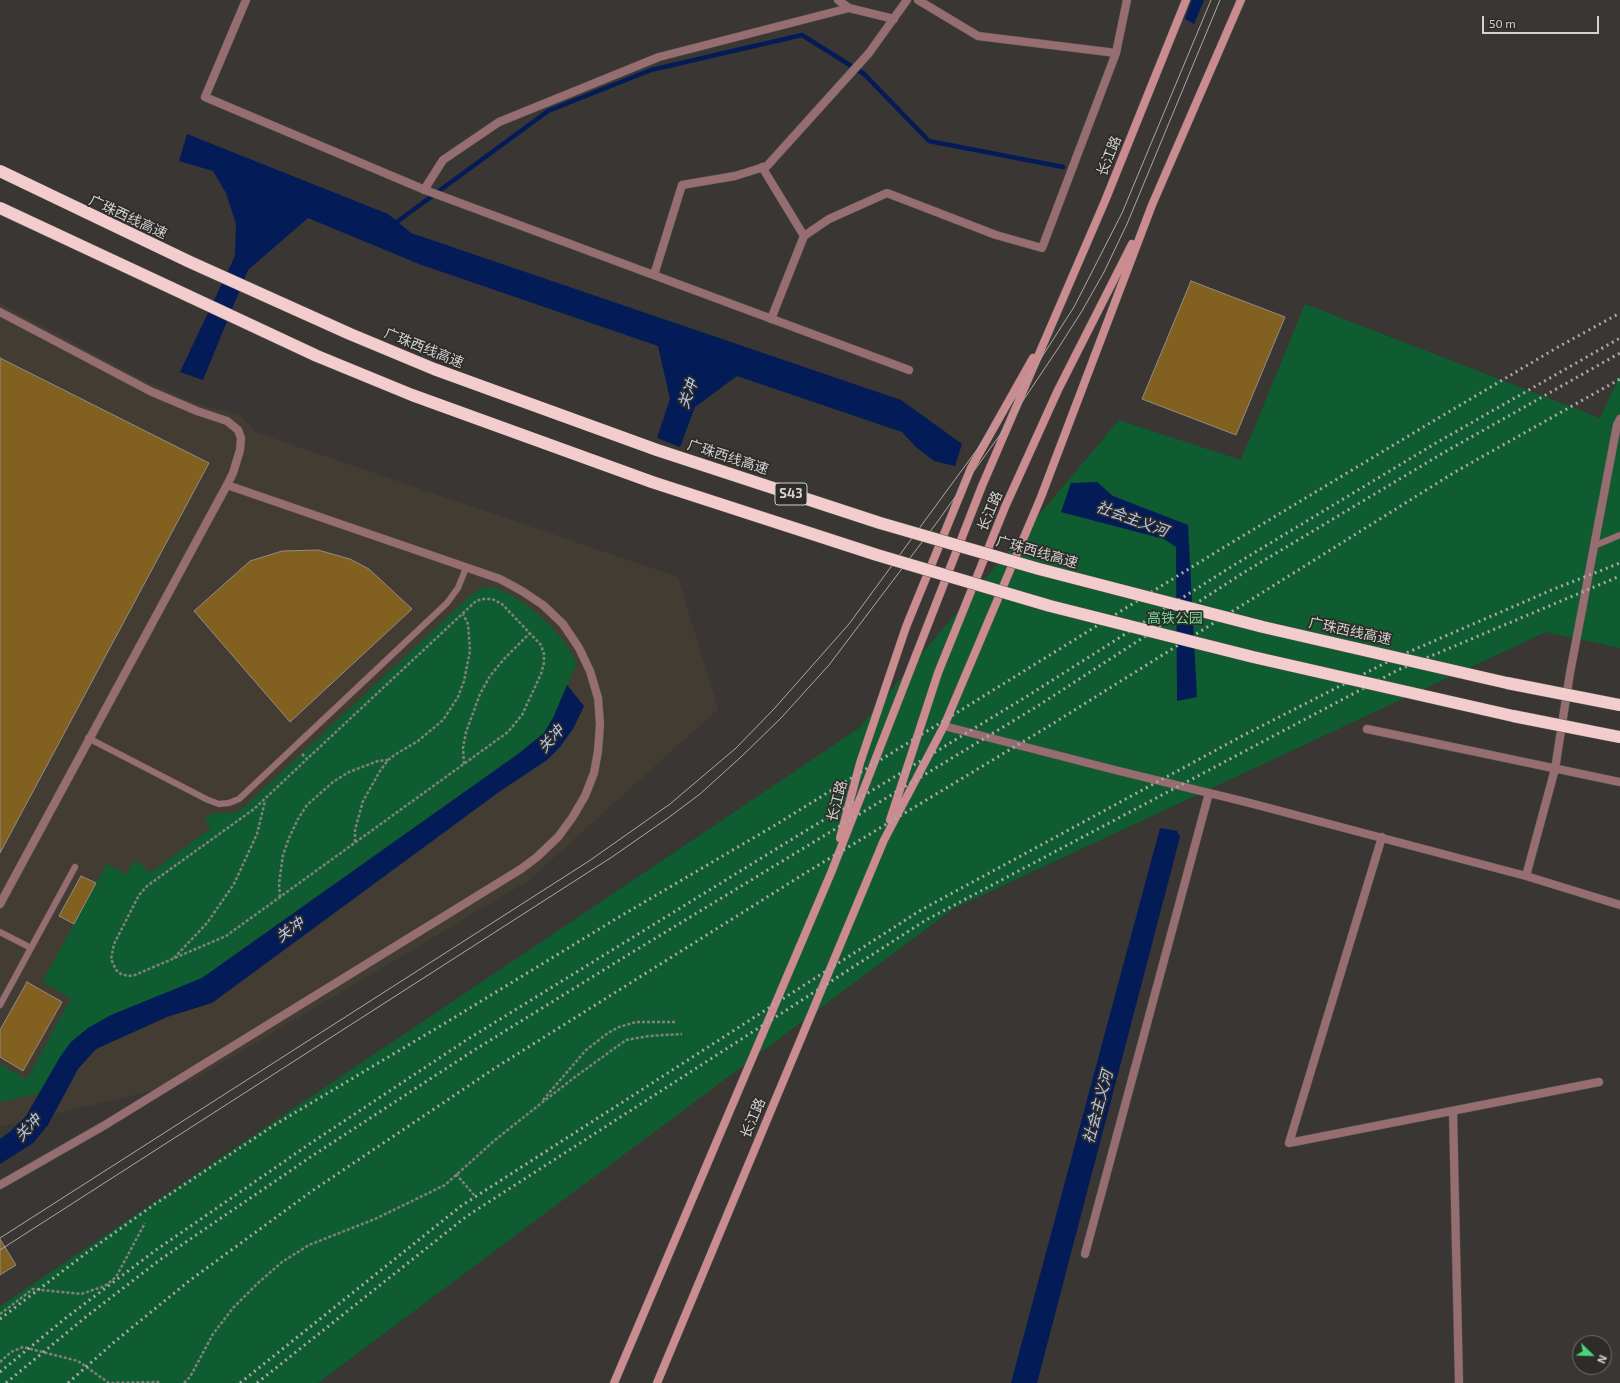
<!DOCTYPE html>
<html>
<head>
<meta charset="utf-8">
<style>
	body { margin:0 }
	#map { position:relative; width:1620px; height:1383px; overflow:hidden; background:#393633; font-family:"Exo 2",sans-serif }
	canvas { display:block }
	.north { position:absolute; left:1572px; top:1335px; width:40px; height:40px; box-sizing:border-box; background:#2e2c29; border:1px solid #706e6b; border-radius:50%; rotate:113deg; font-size:11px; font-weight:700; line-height:16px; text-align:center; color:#d2d1cf }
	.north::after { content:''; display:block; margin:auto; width:14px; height:18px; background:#47d779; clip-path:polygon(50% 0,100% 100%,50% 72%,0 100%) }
	.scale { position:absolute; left:1482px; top:16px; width:117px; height:18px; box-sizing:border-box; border:2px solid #d2d1cf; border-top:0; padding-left:5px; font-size:12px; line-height:14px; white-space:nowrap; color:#d2d1cf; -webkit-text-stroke:3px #2e2c29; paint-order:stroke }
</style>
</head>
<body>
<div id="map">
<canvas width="1620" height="1383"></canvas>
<div class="north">N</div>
<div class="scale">50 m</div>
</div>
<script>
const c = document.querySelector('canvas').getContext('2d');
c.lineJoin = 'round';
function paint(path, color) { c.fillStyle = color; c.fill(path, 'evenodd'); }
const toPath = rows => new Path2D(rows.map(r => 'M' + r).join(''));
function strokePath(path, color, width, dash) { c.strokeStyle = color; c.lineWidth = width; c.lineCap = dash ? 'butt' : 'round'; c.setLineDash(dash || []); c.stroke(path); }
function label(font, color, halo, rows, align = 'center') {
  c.font = font + ' "Exo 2","Noto Sans SC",sans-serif'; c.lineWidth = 3.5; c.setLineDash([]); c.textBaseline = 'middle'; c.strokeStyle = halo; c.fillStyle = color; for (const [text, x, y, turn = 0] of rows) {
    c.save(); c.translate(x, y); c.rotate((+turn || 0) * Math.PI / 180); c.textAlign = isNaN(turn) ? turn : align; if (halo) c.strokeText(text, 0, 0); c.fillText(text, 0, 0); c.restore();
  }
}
const built = toPath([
	[0,303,142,379,195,403,240,415,255,432,678,577,718,709,528,881,190,1082,0,1127]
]);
const green = toPath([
	[1305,304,1600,418,1620,375,1620,648,1546,632,953,909,318,1383,0,1383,0,1306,859,728,1119,420,1241,460],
	[493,587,506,592,528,606,545,620,563,640,577,663,553,718,544,733,518,754,202,978,88,1028,71,1042,39,1093,0,1102,0,1065,27,1079,71,998,42,982,107,864,126,874,134,861,139,862,150,873,211,828,204,819,208,816,214,813,233,813,241,810,471,595,481,588]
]);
const water = toPath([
	[1192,0,1204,0,1194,24,1185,19],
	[187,134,388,214,411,233,901,400,962,444,955,466,934,461,916,447,902,432,737,376,695,407,680,447,657,438,670,399,658,346,419,264,308,218,248,270,203,380,180,372,235,256,236,224,226,193,213,171,179,161],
	[1097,482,1113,496,1188,525,1197,697,1177,701,1176,547,1164,539,1061,512,1071,483],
	[567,685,584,706,573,729,560,747,547,760,499,792,212,1003,167,1017,96,1049,78,1069,48,1125,33,1143,0,1164,0,1139,11,1131,26,1116,60,1057,71,1042,88,1028,111,1015,202,978,518,754,544,733,553,718],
	[1160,828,1177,831,1180,837,1037,1383,1011,1383]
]);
const stream = toPath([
	[394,224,548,111,651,70,802,35,864,74,929,141,1063,167]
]);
const building = toPath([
	[1191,281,1285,317,1236,435,1142,399,1191,281],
	[0,358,209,463,0,853,0,358],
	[318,550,350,559,369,569,412,609,290,722,194,611,250,561,282,551,318,550],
	[81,876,96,883,74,924,59,916,81,876],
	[27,982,62,1002,23,1071,0,1057,0,1030,27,982],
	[0,1239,16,1265,0,1275,0,1239]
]);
const path = toPath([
	[302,754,307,759,476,601,483,599,492,599,502,604,541,645,544,654,544,663,541,674,522,715,508,732,226,936,135,975,128,976,121,974,116,970,111,959,114,944,139,895,147,886,254,809,307,759],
	[464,764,463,748,466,732,480,694,490,676,504,659,530,633],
	[355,842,355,830,363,801,380,771,388,760,396,754,418,741,443,720,458,697,464,681,470,651,468,624,463,614],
	[280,897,279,884,283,855,289,838,298,819,307,805,333,782,349,772,378,761,388,760],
	[174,958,207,923,234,884,257,834,265,801],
	[543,1100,586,1050,608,1033,619,1027,636,1022,676,1022],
	[456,1174,474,1195],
	[0,1314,33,1289,81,1294,105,1286,116,1277,145,1223],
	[0,1362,11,1352,23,1347,78,1361,109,1383,158,1382,159,1383],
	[184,1383,190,1377,213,1334,233,1308,258,1283,282,1262,309,1245,375,1219,445,1185,495,1140,539,1105,575,1077,626,1040,649,1036,682,1034]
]);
const lane = toPath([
	[1594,546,1620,535],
	[88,738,208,800,219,804,229,803,239,799,447,603,458,588,466,568],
	[0,932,31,948,0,1005],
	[31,948,75,867]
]);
const street = toPath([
	[246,0,205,97,425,190,909,370],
	[838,0,849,8,894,19],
	[918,0,978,36,1116,53],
	[762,167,804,236],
	[424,190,443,160,499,122,659,57,849,8],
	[654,275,682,185,735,176,767,166,869,53,907,0],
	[0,312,150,391,197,411,227,421,238,430,241,438,240,450,233,473,227,485,0,904],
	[771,319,804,236,829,219,887,193,996,235,1042,248,1116,53,1127,0],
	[944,726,1111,769,1246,802,1526,876,1620,905],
	[1367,729,1620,782],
	[1382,837,1289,1143,1599,1082],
	[1526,876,1555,769,1570,673,1617,425,1620,419],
	[1453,1111,1459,1383],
	[0,1185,105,1125,521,869,537,857,558,837,572,818,585,796,594,773,598,751,600,724,598,698,590,671,579,648,563,624,543,605,522,591,500,579,227,485],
	[1085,1254,1209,793]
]);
const secondary = toPath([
	[890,820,938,673,1005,507,1058,390,1132,244],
	[840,838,860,763,906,627,971,468,1033,358],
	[614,1383,831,873,982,486,1105,201,1186,0],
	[657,1383,884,840,944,726,1041,497,1152,205,1241,0]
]);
const tram = toPath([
	[0,1238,589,861,670,804,736,748,773,710,849,624,1020,391,1074,307,1122,213,1211,0],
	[0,1250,612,857,668,818,700,794,742,756,781,718,829,665,935,525,1002,432,1059,347,1082,311,1104,272,1127,224,1220,0]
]);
const rail = toPath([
	[0,1319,89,1251,155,1204,276,1124,447,1022,619,917,777,824,1221,549,1425,426,1558,347,1620,313],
	[0,1372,67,1317,156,1250,311,1143,468,1039,789,841,1029,695,1234,565,1436,443,1620,338],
	[6,1383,87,1316,161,1259,312,1156,476,1049,631,953,1036,707,1243,573,1443,453,1620,353],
	[68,1383,113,1343,189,1281,312,1191,495,1068,807,872,1049,726,1455,472,1620,379],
	[240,1383,461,1206,921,910,1242,736,1397,657,1554,589,1620,563],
	[257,1383,467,1216,926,920,1398,670,1620,576]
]);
const highwayBridge = toPath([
	[0,171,190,262,350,334,434,369,657,450,880,523,1039,569,1263,627,1507,683,1620,705],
	[0,208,317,356,412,395,652,482,877,555,1050,606,1253,657,1513,716,1620,737]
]);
const shields = [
	[791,494,32]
];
const shieldNames = [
	["S43",791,494]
];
const streetNames = [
	["长江路",1109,156,-68],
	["广珠西线高速",128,217,25],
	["广珠西线高速",424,348,22],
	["广珠西线高速",728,457,18],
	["长江路",990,511,-67],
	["广珠西线高速",1037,552,16],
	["广珠西线高速",1350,631,12],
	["长江路",837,801,-75],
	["长江路",753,1118,-67]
];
const parkNames = [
	["高铁公园",1175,618]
];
const waterNames = [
	["关冲",688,394,-71],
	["社会主义河",1132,519,20],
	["关冲",551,739,-48],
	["关冲",290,930,-35],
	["社会主义河",1098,1107,-75],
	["关冲",28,1128,-47]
];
paint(built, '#423c33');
paint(green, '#0e5c30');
paint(water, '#031b57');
strokePath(stream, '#031b57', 4.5);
paint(building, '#826120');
strokePath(building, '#8f8c88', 1);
strokePath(lane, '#55524f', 7);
strokePath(street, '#55524f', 9);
strokePath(secondary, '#55524f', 9);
strokePath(path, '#83817e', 2.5, [3, 2]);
strokePath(lane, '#966e71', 6);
strokePath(street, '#966e71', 8);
strokePath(secondary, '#cb8c90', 8);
strokePath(tram, '#aba9a7', 1);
strokePath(rail, '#aba9a7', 3, [2, 4]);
strokePath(highwayBridge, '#55524f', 13, []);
strokePath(highwayBridge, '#f3cccd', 12);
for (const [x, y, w] of shields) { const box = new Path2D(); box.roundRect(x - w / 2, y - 11, w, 22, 3); c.fillStyle = '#2e2c29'; c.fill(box); strokePath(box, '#d2d1cf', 1); }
label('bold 13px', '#d2d1cf', null, shieldNames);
label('14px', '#d2d1cf', '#2e2c29', streetNames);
label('14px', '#6fda92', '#2e2c29', parkNames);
label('italic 15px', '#b4c8ed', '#2e2c29', waterNames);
</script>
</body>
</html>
